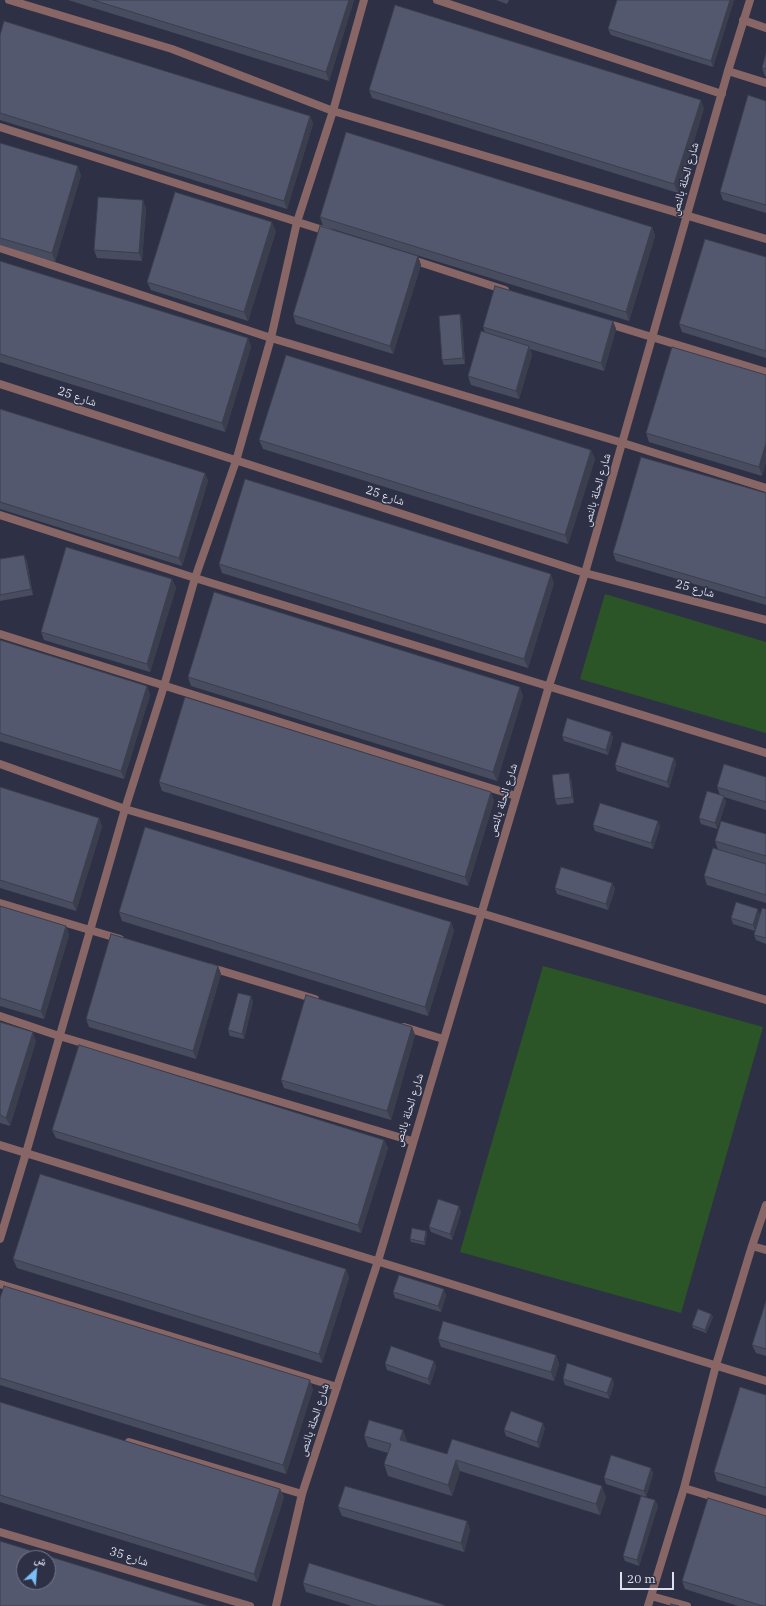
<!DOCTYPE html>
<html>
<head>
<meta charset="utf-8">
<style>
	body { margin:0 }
	#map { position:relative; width:766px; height:1606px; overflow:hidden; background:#2e3145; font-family:"IBM Plex Serif","Noto Naskh Arabic",serif }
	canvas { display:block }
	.north { position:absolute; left:16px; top:1550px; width:40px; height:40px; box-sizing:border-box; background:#2e3145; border:1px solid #747788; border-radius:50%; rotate:26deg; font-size:11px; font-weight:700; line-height:16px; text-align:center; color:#dddfec }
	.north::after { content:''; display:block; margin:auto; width:14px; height:18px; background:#7bbef8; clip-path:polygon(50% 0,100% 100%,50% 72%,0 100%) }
	.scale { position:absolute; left:620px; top:1572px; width:54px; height:18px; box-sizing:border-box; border:2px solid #dddfec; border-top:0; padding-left:5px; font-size:12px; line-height:14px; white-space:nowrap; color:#dddfec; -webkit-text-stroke:3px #2e3145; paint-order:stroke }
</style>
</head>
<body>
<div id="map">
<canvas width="766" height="1606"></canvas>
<div class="north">ش</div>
<div class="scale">20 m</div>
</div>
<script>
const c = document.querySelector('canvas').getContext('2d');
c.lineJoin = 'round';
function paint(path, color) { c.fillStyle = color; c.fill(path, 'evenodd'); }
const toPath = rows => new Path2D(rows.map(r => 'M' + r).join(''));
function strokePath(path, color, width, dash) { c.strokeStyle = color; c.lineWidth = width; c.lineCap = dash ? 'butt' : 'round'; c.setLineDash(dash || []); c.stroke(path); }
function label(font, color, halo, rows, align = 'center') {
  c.font = font + ' "IBM Plex Serif","Noto Naskh Arabic",serif'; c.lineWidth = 3; c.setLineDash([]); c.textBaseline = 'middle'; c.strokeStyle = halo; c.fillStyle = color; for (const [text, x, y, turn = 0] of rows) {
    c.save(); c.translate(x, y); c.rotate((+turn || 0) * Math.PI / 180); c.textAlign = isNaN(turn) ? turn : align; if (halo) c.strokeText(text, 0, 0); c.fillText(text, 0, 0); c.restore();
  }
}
const green = toPath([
	[605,594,766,642,766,733,580,679],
	[543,966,763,1027,681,1313,460,1252]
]);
const minor = toPath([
	[9,0,172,49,333,111,766,239],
	[437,0,722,94],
	[743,20,766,28],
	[728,71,766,83],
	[0,127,329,232],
	[0,248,271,338,623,443,766,488],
	[410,259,505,290],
	[606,323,766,372],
	[0,384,585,573,766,620],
	[0,515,195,578,766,753],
	[0,634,516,796],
	[0,903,120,939],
	[209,967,315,999],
	[0,1016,59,1036,412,1141],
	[404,1027,443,1039],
	[0,1145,766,1381],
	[0,1239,26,1153,125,809,164,686,195,578,236,461,271,338,297,222,333,111,364,0],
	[752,1246,766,1250],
	[0,1284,337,1387],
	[129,1442,302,1494],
	[684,1488,766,1513],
	[0,1532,250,1606],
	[651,1596,687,1606],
	[648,1606,684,1488,716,1365,752,1246,766,1205]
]);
const tertiary = toPath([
	[0,764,125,809,481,913,766,1000],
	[276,1606,302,1494,378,1261,549,686,585,573,728,71,750,0]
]);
const wall = toPath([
	[68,0,354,0,329,81],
	[496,0,509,0,507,4],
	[617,0,734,0,713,67,611,35,608,29],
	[0,35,310,116,313,124,287,209,0,120],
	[762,68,766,69,766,77,765,76],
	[369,90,704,108,678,193,372,98],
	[766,101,766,213,723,200,720,192],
	[0,143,81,175,55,262,0,245],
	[146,208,142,261,97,258,94,250],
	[320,217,652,227,655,236,629,321,323,226],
	[276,231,248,321,151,290,147,282],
	[418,256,421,265,393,354,296,324,293,315],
	[766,257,766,358,682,332,679,324],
	[0,261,248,338,251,347,225,432,0,362],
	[460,314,462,320,465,364,444,365,442,360],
	[613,321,616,329,604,371,530,349,532,355,519,399,471,385,468,376,485,333,483,327],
	[766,375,766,462,762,476,649,442,646,433],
	[0,409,205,473,208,481,182,566,0,509],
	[259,440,591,450,595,459,568,544,263,449],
	[766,493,766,605,616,561,613,553],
	[24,555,27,561,33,595,0,601,0,559],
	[219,564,554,583,528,668,222,573],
	[172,579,176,588,150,672,44,640,41,632],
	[0,640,147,686,150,695,124,779,0,741],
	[188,677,523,696,497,781,191,686],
	[611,732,613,738,608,755,564,741,562,736],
	[674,758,676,764,669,788,617,771,615,765],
	[766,777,766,810,724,797,726,802,717,829,701,824,699,818,720,795,717,787],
	[571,779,574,803,557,805,555,799],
	[159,782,491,792,494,801,468,886,162,791],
	[0,787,99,818,102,827,76,911,0,888],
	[658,821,660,827,653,849,595,831,593,825],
	[766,834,766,903,707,885,704,876,718,850,715,841],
	[612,883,615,889,608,910,557,894,555,888],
	[0,906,66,926,69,935,44,1019,0,1006],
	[766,909,766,944,756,940,754,935,755,931,733,924,731,918,760,914],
	[119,912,451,922,454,931,428,1016,122,921],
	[218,966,221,974,196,1059,89,1027,86,1019],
	[251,996,253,1002,244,1039,230,1036,228,1030],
	[0,1022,36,1041,10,1126,0,1123],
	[412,1027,415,1035,391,1120,284,1088,281,1080],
	[52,1130,384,1140,388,1148,361,1233,56,1138],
	[461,1212,452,1240,431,1232,429,1227],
	[426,1231,427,1234,425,1245,411,1242,410,1239],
	[13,1259,346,1269,349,1278,322,1363,17,1268],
	[393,1292,446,1295,441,1312,395,1298],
	[0,1298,313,1389,286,1474,0,1385],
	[766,1301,766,1356,756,1353,752,1345],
	[711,1314,713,1317,706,1333,693,1328,692,1325],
	[438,1339,556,1355,559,1364,554,1381,441,1347],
	[434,1361,436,1367,430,1385,387,1370,385,1364],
	[563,1379,614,1384,609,1399,565,1385],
	[766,1395,766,1496,717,1481,714,1472],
	[0,1402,280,1489,284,1497,257,1582,0,1502],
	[545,1428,539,1448,506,1436,504,1430],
	[403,1430,407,1442,447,1454,606,1497,600,1515,460,1471,452,1496,388,1476,384,1464,388,1453,368,1447,364,1436],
	[651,1468,653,1474,646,1497,606,1484,604,1478],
	[655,1500,658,1506,639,1566,625,1561,623,1556],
	[338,1507,467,1521,470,1530,464,1552,342,1516],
	[682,1581,766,1606,738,1606,685,1589],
	[303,1583,444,1605,445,1606,352,1606,306,1592]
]);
const shadedWall = toPath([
	[349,0,354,0,329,81,326,72],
	[730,0,734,0,713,67,711,61],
	[701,100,704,108,678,193,674,184],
	[310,116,313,124,287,209,284,201],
	[78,166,81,175,55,262,52,253],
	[143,200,146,208,142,261,139,253],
	[272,222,276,231,248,321,244,312],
	[652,227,655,236,629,321,626,312],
	[418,256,421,265,393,354,390,346],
	[460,314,462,320,465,364,463,358],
	[613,321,616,329,604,371,601,363],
	[248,338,251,347,225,432,222,423],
	[529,346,532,355,519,399,516,391],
	[766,443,766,462,762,476,759,467],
	[591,450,595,459,568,544,565,535],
	[205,473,208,481,182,566,179,558],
	[24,555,27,561,33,595,31,589],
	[551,574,554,583,528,668,524,659],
	[172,579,176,588,150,672,147,664],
	[147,686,150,695,124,779,121,771],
	[520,687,523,696,497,781,493,772],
	[611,732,613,738,608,755,606,750],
	[674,758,676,764,669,788,667,782],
	[569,773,571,779,574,803,572,797],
	[491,792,494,801,468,886,465,877],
	[724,796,726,802,717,829,715,823],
	[99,818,102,827,76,911,73,903],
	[658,821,660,827,653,849,651,843],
	[612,883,615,889,608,910,606,904],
	[758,909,760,915,755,931,753,925],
	[451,922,454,931,428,1016,425,1007],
	[66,926,69,935,44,1019,41,1011],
	[218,966,221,974,196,1059,193,1051],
	[251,996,253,1002,244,1039,242,1034],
	[412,1027,415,1035,391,1120,387,1111],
	[33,1032,36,1041,10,1126,6,1118],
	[384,1140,388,1148,361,1233,358,1225],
	[459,1206,461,1212,452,1240,450,1234],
	[426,1231,427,1234,425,1245,424,1242],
	[346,1269,349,1278,322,1363,319,1354],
	[444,1289,446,1295,441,1312,438,1306],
	[711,1314,713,1317,706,1333,705,1330],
	[556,1355,559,1364,554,1381,551,1372],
	[434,1361,436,1367,430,1385,428,1379],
	[612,1378,614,1384,609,1399,607,1393],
	[310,1380,313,1389,286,1474,283,1465],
	[543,1423,545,1428,539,1448,537,1442],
	[403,1430,407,1441,404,1451,400,1440],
	[456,1460,460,1471,452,1496,448,1485],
	[651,1468,653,1474,646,1497,644,1491],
	[602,1486,606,1497,600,1515,596,1504],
	[280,1489,284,1497,257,1582,254,1574],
	[655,1500,658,1506,639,1566,637,1560],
	[467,1521,470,1530,464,1552,461,1543]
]);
const building = toPath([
	[93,0,349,0,326,72,93,0],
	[617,0,730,0,711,61,608,29,617,0],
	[395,5,701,100,674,184,369,90,395,5],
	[4,21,310,116,284,201,0,113,0,35,4,21],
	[766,53,766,69,762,68,766,53],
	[748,95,766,101,766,205,720,192,748,95],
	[346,132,652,227,626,312,320,217,346,132],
	[0,143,78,166,52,253,0,238,0,143],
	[175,192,272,222,244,312,147,282,175,192],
	[98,197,143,200,139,253,94,250,98,197],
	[320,226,418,256,390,346,293,315,320,226],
	[705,239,766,257,766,351,679,324,705,239],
	[0,261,248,338,222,423,0,354,0,261],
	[495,286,613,321,601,363,483,327,495,286],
	[460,314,463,358,442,360,439,316,460,314],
	[481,331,529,346,516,391,468,376,481,331],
	[672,347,766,375,766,443,759,467,646,433,672,347],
	[286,355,591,450,565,535,259,440,286,355],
	[0,409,205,473,179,558,0,502,0,409],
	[641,457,766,493,766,598,613,553,641,457],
	[245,479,551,574,524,659,219,564,245,479],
	[66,547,172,579,147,664,41,632,66,547],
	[24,555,31,589,0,595,0,559,24,555],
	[214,592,520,687,493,772,188,677,214,592],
	[0,640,147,686,121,771,0,733,0,640],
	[185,697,491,792,465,877,159,782,185,697],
	[567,718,611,732,606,750,562,736,567,718],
	[622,742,674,758,667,782,615,765,622,742],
	[724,764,766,777,766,802,717,787,724,764],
	[569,773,572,797,555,799,552,775,569,773],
	[0,787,99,818,73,903,0,880,0,787],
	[707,791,724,796,715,823,699,818,707,791],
	[600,803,658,821,651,843,593,825,600,803],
	[721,821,766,834,766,856,715,841,721,821],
	[145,827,451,922,425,1007,119,912,145,827],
	[713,848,766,864,766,895,704,876,713,848],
	[561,867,612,883,606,904,555,888,561,867],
	[736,902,758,909,753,925,731,918,736,902],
	[0,906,66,926,41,1011,0,998,0,906],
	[762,908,766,909,766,938,754,935,762,908],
	[111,934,218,966,193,1051,86,1019,111,934],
	[238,993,251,996,242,1034,228,1030,238,993],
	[306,995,412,1027,387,1111,281,1080,306,995],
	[0,1022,33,1032,6,1118,0,1115,0,1022],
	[79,1045,384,1140,358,1225,52,1130,79,1045],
	[40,1174,346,1269,319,1354,13,1259,40,1174],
	[438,1199,459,1206,450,1234,429,1227,438,1199],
	[412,1228,426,1231,424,1242,410,1239,412,1228],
	[399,1275,444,1289,438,1306,393,1292,399,1275],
	[4,1286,310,1380,283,1465,0,1378,0,1298,4,1286],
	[766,1301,766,1349,752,1345,766,1301],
	[698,1309,711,1314,705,1330,692,1325,698,1309],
	[443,1321,556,1355,551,1372,438,1339,443,1321],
	[391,1346,434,1361,428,1379,385,1364,391,1346],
	[567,1363,612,1378,607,1393,563,1379,567,1363],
	[740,1387,766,1395,766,1488,714,1472,740,1387],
	[0,1402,280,1489,254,1574,0,1495,0,1402],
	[511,1411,543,1423,537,1442,504,1430,511,1411],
	[369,1420,403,1430,400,1440,447,1454,452,1439,602,1486,596,1504,456,1460,448,1485,384,1464,391,1444,364,1436,369,1420],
	[611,1455,651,1468,644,1491,604,1478,611,1455],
	[345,1486,467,1521,461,1543,338,1507,345,1486],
	[641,1496,655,1500,637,1560,623,1556,641,1496],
	[708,1498,766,1516,766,1606,763,1606,682,1581,708,1498],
	[0,1541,209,1606,0,1606,0,1541],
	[24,1558,48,1558,48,1582,24,1582,24,1558],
	[309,1563,444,1605,444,1606,377,1606,303,1583,309,1563],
	[671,1604,679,1606,670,1606,671,1604]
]);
const streetNames = [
	["شارع الحلة بالنص",685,179,-74],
	["شارع 25",77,397,18],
	["شارع الحلة بالنص",597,490,-74],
	["شارع 25",385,496,18],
	["شارع 25",695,589,15],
	["شارع الحلة بالنص",503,800,-73],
	["شارع الحلة بالنص",409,1110,-73],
	["شارع الحلة بالنص",314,1420,-72],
	["شارع 35",129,1557,17]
];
paint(green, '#2b5527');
strokePath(minor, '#886665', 8);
strokePath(tertiary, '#886665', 8);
paint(wall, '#484c5f');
paint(shadedWall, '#3b3e4d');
paint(building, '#54586e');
strokePath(building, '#3b3e4d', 1);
label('12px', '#dddfec', '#2e3145', streetNames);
</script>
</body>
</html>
